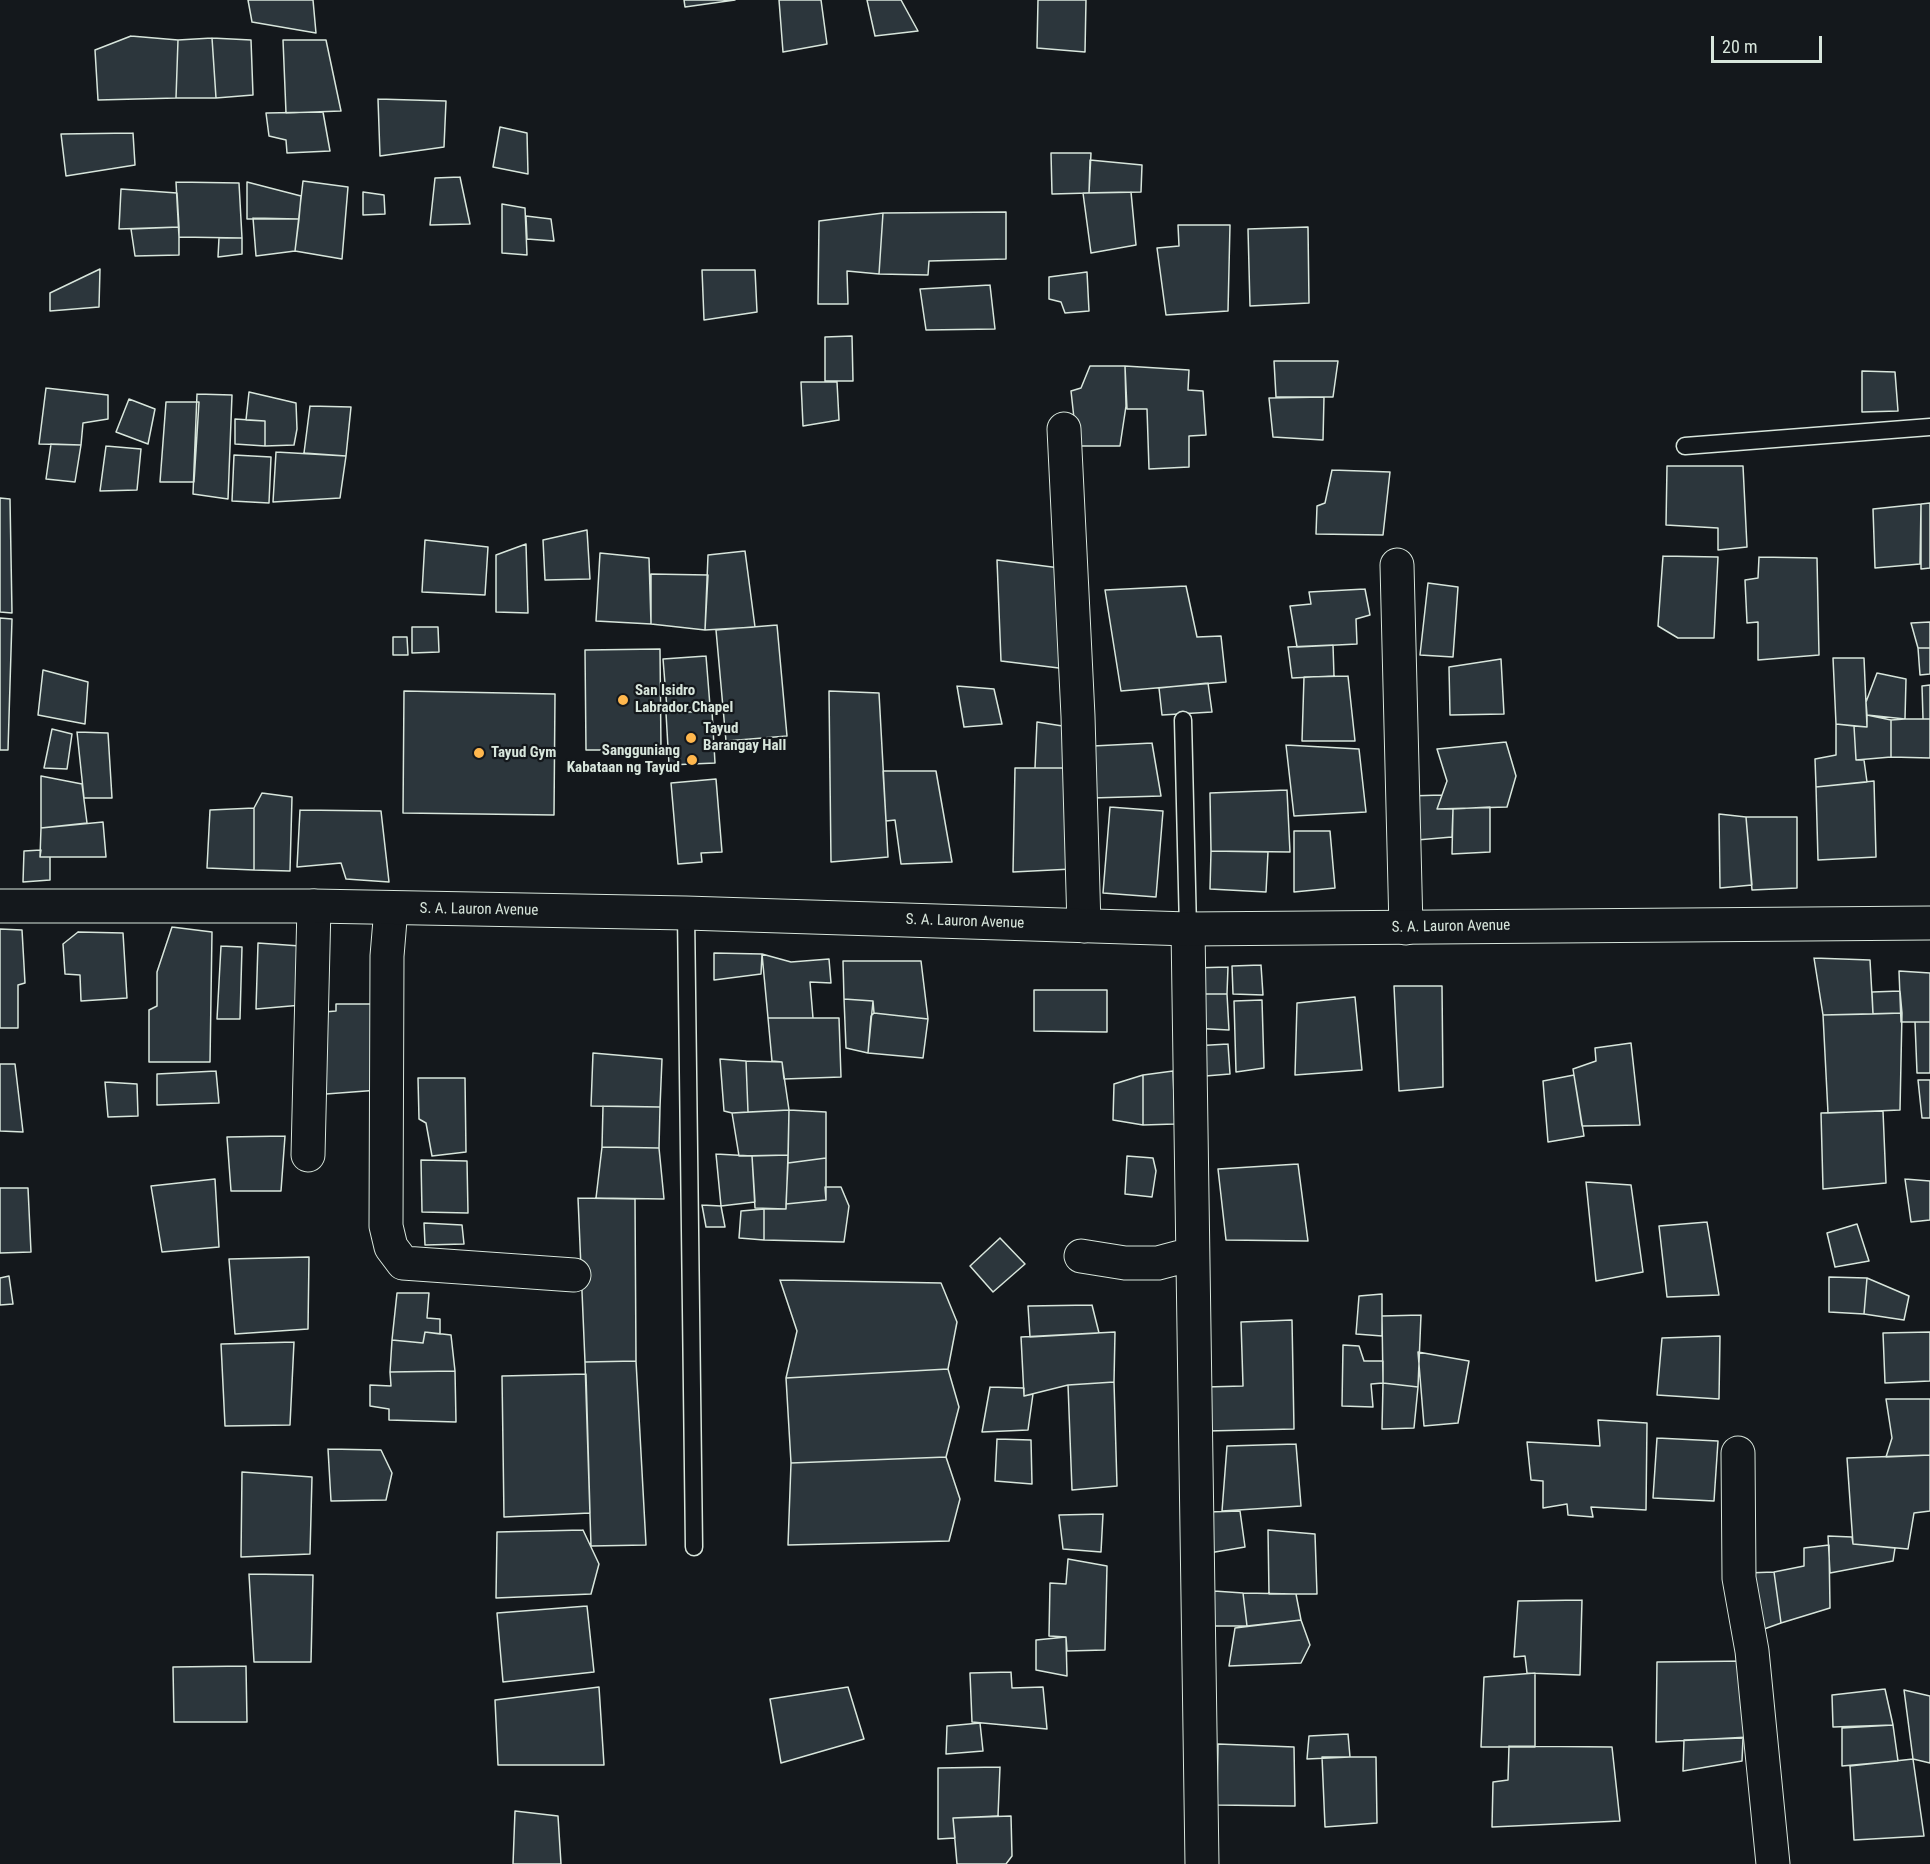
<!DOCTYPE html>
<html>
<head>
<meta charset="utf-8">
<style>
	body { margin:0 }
	#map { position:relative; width:1930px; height:1864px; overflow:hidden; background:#14181c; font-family:"Roboto Condensed",sans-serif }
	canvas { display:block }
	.scale { position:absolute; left:1711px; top:36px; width:111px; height:27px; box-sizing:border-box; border:3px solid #d8e6dc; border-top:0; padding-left:8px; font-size:18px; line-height:21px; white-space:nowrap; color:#d8e6dc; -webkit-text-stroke:4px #14181c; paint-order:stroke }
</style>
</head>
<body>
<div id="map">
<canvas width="1930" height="1864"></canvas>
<div class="scale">20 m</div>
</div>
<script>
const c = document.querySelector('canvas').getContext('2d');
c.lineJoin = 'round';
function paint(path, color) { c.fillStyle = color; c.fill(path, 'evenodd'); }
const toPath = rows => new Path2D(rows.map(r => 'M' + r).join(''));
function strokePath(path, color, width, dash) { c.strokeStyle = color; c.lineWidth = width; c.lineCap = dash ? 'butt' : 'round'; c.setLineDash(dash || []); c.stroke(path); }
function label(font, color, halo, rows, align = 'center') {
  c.font = font + ' "Roboto Condensed",sans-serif'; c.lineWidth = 4.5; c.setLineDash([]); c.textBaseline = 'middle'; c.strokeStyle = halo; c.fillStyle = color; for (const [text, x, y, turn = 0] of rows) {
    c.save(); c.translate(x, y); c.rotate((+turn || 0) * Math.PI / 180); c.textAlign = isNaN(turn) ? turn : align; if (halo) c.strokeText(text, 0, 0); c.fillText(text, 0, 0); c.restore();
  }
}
const building = toPath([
	[248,0,313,0,316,33,252,22,248,0],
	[684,0,735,0,685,7,684,0],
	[779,0,821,0,827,44,783,52,779,0],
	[867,0,901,0,918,31,875,36,867,0],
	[1038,0,1086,0,1085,52,1037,48,1038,0],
	[131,36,178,40,176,98,98,100,95,50,131,36],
	[212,38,251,40,253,95,216,98,212,38],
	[212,38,216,98,176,98,178,40,212,38],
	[283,40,326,40,341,111,286,113,283,40],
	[378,99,446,101,444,147,380,156,378,99],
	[323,112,330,151,287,153,286,140,269,136,266,113,323,112],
	[500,127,527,133,528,174,493,167,500,127],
	[133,133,135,165,66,176,61,134,133,133],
	[1051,153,1091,153,1089,193,1052,194,1051,153],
	[1090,160,1142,165,1141,192,1089,193,1090,160],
	[460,177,470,224,430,225,435,178,460,177],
	[303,181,348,187,342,259,295,251,303,181],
	[176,182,239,183,242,238,179,237,176,182],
	[247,182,301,196,299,219,247,219,247,182],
	[121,189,177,193,179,227,119,229,121,189],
	[363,192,384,195,385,214,363,215,363,192],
	[1131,192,1136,245,1091,253,1083,193,1131,192],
	[502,204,525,208,527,255,502,253,502,204],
	[1006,212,1006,259,929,261,928,275,879,274,883,213,1006,212],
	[883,213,879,274,847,271,848,304,818,304,819,221,883,213],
	[526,216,551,219,554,241,527,239,526,216],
	[253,218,299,219,295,251,256,256,253,218],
	[1178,225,1230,225,1228,311,1166,315,1157,248,1179,246,1178,225],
	[179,227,179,255,135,256,131,229,179,227],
	[1308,227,1309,303,1250,306,1248,229,1308,227],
	[219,238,242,238,242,254,218,257,219,238],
	[100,269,99,307,50,311,50,293,100,269],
	[702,270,755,270,757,312,704,320,702,270],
	[1087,272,1089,311,1065,313,1061,302,1049,299,1049,277,1087,272],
	[990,285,995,329,926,330,920,289,990,285],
	[852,336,853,381,825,381,825,337,852,336],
	[1274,361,1338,361,1333,397,1276,397,1274,361],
	[1090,366,1125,366,1126,406,1120,446,1077,446,1071,391,1081,388,1090,366],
	[1125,366,1189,370,1188,390,1203,391,1206,435,1189,436,1189,467,1149,469,1147,409,1127,409,1125,366],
	[1862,371,1895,372,1898,411,1862,412,1862,371],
	[801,382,837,382,839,420,803,426,801,382],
	[46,388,108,395,108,419,83,423,81,445,39,444,46,388],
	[249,392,296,403,297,429,294,445,265,446,265,421,246,420,249,392],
	[197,394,232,395,228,499,193,494,197,394],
	[1324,397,1323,440,1273,437,1269,398,1324,397],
	[129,399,155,409,148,444,116,432,129,399],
	[166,402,199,402,194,482,160,482,166,402],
	[310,406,351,407,346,456,304,453,310,406],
	[235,419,265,421,265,446,235,444,235,419],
	[51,444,81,445,75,482,46,479,51,444],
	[106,446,141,449,137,490,100,491,106,446],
	[276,452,346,456,340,498,273,502,276,452],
	[234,455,271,457,269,503,232,501,234,455],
	[1667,466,1743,466,1747,547,1718,550,1718,528,1666,525,1667,466],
	[1332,470,1390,472,1383,535,1316,534,1317,506,1325,503,1332,470],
	[0,498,10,499,12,613,0,612,0,498],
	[1930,503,1930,568,1921,569,1921,504,1930,503],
	[1921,504,1920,564,1875,568,1873,509,1921,504],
	[587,530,590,579,545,580,543,540,587,530],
	[425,540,488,547,485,595,422,592,425,540],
	[526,544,528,613,496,612,496,555,526,544],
	[745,551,755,627,705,630,708,555,745,551],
	[600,553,649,558,651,624,596,621,600,553],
	[1663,556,1718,557,1714,638,1678,638,1658,626,1663,556],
	[1759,557,1817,558,1819,655,1758,660,1758,622,1747,623,1745,580,1758,578,1759,557],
	[997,560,1060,568,1067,669,1001,661,997,560],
	[651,574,708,575,705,630,651,624,651,574],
	[1428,583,1458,587,1453,657,1420,655,1428,583],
	[1186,586,1197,637,1221,636,1226,682,1121,691,1105,590,1186,586],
	[1365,589,1370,615,1356,619,1357,644,1297,647,1290,606,1311,604,1309,592,1365,589],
	[0,618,12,619,8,750,0,750,0,618],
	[1930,622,1930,648,1918,648,1911,623,1930,622],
	[777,625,787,736,726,741,716,630,777,625],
	[412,627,438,627,439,652,412,653,412,627],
	[393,637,407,637,408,655,393,655,393,637],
	[1333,645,1334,676,1292,678,1288,647,1333,645],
	[1918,648,1930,648,1930,674,1920,675,1918,648],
	[660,649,661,750,586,750,585,650,660,649],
	[706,656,710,706,667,709,663,659,706,656],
	[1833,658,1864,658,1867,727,1836,724,1833,658],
	[1501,659,1504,714,1450,715,1449,667,1501,659],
	[43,670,88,682,85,724,38,715,43,670],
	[1877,673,1906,679,1905,719,1867,715,1866,702,1877,673],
	[1348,676,1355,741,1302,741,1304,677,1348,676],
	[1208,683,1212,712,1162,715,1159,688,1208,683],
	[1930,685,1930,719,1923,719,1922,686,1930,685],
	[957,686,994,689,1002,724,964,727,957,686],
	[404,691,555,694,554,815,403,813,404,691],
	[829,691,879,693,888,857,831,862,829,691],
	[712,711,715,763,669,765,666,713,712,711],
	[1867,715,1891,720,1891,757,1856,760,1854,726,1867,727,1867,715],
	[1905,719,1930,719,1930,758,1891,757,1891,720,1905,719],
	[1037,722,1069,727,1071,768,1035,768,1037,722],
	[1836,724,1854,726,1856,760,1864,760,1867,782,1816,787,1815,759,1836,755,1836,724],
	[52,729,72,734,67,769,44,768,52,729],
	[77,732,108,733,112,798,84,798,77,732],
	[1506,742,1516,776,1507,807,1437,809,1447,781,1437,749,1506,742],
	[1152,743,1161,796,1092,798,1093,746,1152,743],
	[1286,745,1359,749,1366,812,1294,816,1286,745],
	[1015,768,1071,768,1072,869,1013,872,1015,768],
	[883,771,936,771,952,862,901,864,895,820,886,821,883,771],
	[41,776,82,784,87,823,41,828,41,776],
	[716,779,722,852,701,853,702,862,678,864,671,783,716,779],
	[1874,781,1876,857,1818,860,1816,787,1874,781],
	[1287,790,1290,852,1211,851,1210,793,1287,790],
	[262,793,292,797,290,871,254,870,254,808,262,793],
	[1442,795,1437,809,1453,809,1452,837,1405,841,1408,796,1442,795],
	[1110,807,1163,811,1156,897,1103,893,1110,807],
	[1490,807,1490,852,1452,854,1453,809,1490,807],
	[254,808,254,870,207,868,210,810,254,808],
	[300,810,381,811,389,882,346,879,341,863,297,867,300,810],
	[1719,814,1746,817,1752,885,1720,888,1719,814],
	[1746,817,1797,817,1797,888,1752,890,1746,817],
	[103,822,106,857,40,857,41,828,103,822],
	[1294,831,1330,831,1335,888,1294,892,1294,831],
	[41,850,40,857,50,857,50,880,23,882,24,851,41,850],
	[1211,851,1268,852,1266,892,1210,889,1211,851],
	[172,927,212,932,210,1062,149,1062,149,1010,157,1006,157,972,172,927],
	[0,929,22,930,25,983,18,985,18,1028,0,1028,0,929],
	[78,932,123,933,127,998,81,1001,80,975,65,974,63,944,78,932],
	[258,943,300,946,302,1005,256,1009,258,943],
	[221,946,242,947,240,1019,217,1019,221,946],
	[714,953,762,954,761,974,714,980,714,953],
	[762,954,791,962,829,959,831,983,810,982,813,1018,768,1018,762,954],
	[1814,958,1870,960,1873,1014,1823,1015,1814,958],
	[843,961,921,961,928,1019,874,1013,873,1001,844,999,843,961],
	[1261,965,1263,995,1233,994,1232,966,1261,965],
	[1228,967,1227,994,1191,994,1193,968,1228,967],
	[1899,971,1930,973,1930,1022,1901,1022,1899,971],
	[1394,986,1442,986,1443,1087,1399,1091,1394,986],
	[1034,990,1107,990,1107,1032,1034,1031,1034,990],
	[1900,991,1902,1013,1873,1014,1872,992,1900,991],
	[1191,994,1227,994,1229,1030,1191,1028,1191,994],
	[1355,997,1362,1070,1295,1075,1297,1003,1355,997],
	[844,999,873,1001,868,1053,846,1048,844,999],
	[1262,1000,1264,1068,1236,1072,1234,1001,1262,1000],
	[336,1004,380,1004,379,1090,326,1094,324,1012,336,1011,336,1004],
	[874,1013,928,1019,923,1058,868,1053,871,1016,874,1013],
	[1902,1013,1900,1110,1828,1113,1823,1015,1902,1013],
	[768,1018,839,1018,841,1077,784,1079,782,1062,772,1061,768,1018],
	[1915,1022,1930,1022,1930,1073,1917,1073,1915,1022],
	[1631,1043,1640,1125,1582,1126,1573,1069,1596,1061,1595,1048,1631,1043],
	[1228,1044,1230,1074,1193,1077,1193,1046,1228,1044],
	[593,1053,662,1059,660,1107,591,1106,593,1053],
	[720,1059,746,1061,748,1112,732,1113,724,1111,720,1059],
	[746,1061,782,1062,789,1110,748,1112,746,1061],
	[0,1064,15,1064,23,1132,0,1131,0,1064],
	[216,1071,219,1103,157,1105,157,1074,216,1071],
	[1173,1071,1175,1124,1143,1125,1143,1075,1173,1071],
	[1143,1075,1143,1125,1113,1120,1114,1084,1143,1075],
	[1574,1075,1584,1136,1548,1142,1543,1081,1574,1075],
	[418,1078,465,1078,466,1152,432,1156,426,1123,419,1119,418,1078],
	[1918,1080,1930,1080,1930,1118,1922,1118,1918,1080],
	[105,1082,137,1084,138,1116,108,1117,105,1082],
	[603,1106,660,1107,659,1148,602,1147,603,1106],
	[789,1110,788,1155,739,1156,732,1113,789,1110],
	[789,1110,826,1112,826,1158,788,1163,789,1110],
	[1883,1111,1886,1183,1823,1189,1821,1113,1883,1111],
	[285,1136,281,1191,231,1191,227,1137,285,1136],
	[602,1147,659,1148,664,1199,596,1198,602,1147],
	[716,1154,752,1156,755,1202,721,1206,716,1154],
	[788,1155,786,1209,755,1208,752,1156,788,1155],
	[1127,1156,1153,1158,1156,1171,1152,1197,1125,1194,1127,1156],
	[826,1158,826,1200,786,1204,788,1163,826,1158],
	[421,1160,467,1161,468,1213,422,1212,421,1160],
	[1298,1164,1308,1241,1226,1240,1218,1169,1298,1164],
	[215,1179,219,1247,162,1252,151,1186,215,1179],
	[1905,1179,1930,1181,1930,1220,1911,1222,1905,1179],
	[1586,1182,1631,1185,1643,1272,1596,1281,1586,1182],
	[825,1187,841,1187,849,1206,844,1242,764,1240,764,1209,786,1209,786,1204,826,1200,825,1187],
	[0,1188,28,1188,31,1252,0,1253,0,1188],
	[578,1198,635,1199,636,1361,585,1362,578,1198],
	[702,1205,721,1206,725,1227,706,1227,702,1205],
	[764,1209,764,1240,739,1238,741,1211,764,1209],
	[1707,1222,1719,1295,1667,1297,1659,1226,1707,1222],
	[424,1223,462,1225,464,1244,425,1245,424,1223],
	[1857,1224,1869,1261,1835,1267,1827,1233,1857,1224],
	[1000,1238,1025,1264,993,1292,970,1266,1000,1238],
	[309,1257,308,1329,235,1334,229,1259,309,1257],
	[9,1276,13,1304,0,1305,0,1278,9,1276],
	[1829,1277,1867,1278,1864,1314,1829,1312,1829,1277],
	[1867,1278,1909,1296,1904,1320,1864,1314,1867,1278],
	[780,1280,941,1283,957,1322,948,1369,786,1378,797,1331,780,1280],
	[397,1293,429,1293,427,1318,440,1319,440,1334,425,1332,423,1343,392,1340,397,1293],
	[1382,1294,1382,1336,1356,1334,1359,1296,1382,1294],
	[1092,1305,1099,1333,1030,1337,1028,1306,1092,1305],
	[1421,1315,1418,1387,1383,1383,1382,1316,1421,1315],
	[1292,1320,1294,1429,1207,1431,1205,1387,1243,1386,1241,1322,1292,1320],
	[425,1332,451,1335,455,1371,390,1372,392,1340,423,1343,425,1332],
	[1115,1332,1114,1382,1068,1385,1024,1396,1021,1337,1115,1332],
	[1930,1332,1930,1381,1885,1383,1883,1333,1930,1332],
	[1720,1336,1719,1399,1657,1395,1662,1338,1720,1336],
	[294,1342,290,1425,225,1426,221,1344,294,1342],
	[1343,1345,1359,1346,1364,1361,1383,1361,1383,1383,1371,1384,1373,1407,1342,1406,1343,1345],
	[1418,1352,1469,1361,1458,1423,1424,1426,1418,1352],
	[636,1361,646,1545,591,1546,585,1362,636,1361],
	[948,1369,959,1407,946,1457,791,1463,786,1378,948,1369],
	[455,1371,456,1422,389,1420,389,1409,370,1406,370,1385,391,1386,390,1372,455,1371],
	[586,1374,590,1513,504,1517,502,1376,586,1374],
	[1114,1382,1117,1486,1072,1490,1068,1385,1114,1382],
	[1383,1383,1418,1387,1414,1428,1382,1429,1383,1383],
	[990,1387,1024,1388,1024,1396,1033,1394,1028,1430,982,1432,990,1387],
	[1886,1399,1930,1399,1930,1455,1886,1457,1892,1438,1886,1399],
	[1598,1420,1647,1423,1646,1510,1591,1507,1593,1517,1568,1515,1567,1504,1543,1508,1543,1481,1531,1480,1527,1442,1600,1446,1598,1420],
	[1657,1438,1718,1441,1714,1501,1653,1498,1657,1438],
	[997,1439,1031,1440,1032,1484,995,1481,997,1439],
	[1296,1444,1301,1506,1222,1511,1227,1446,1296,1444],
	[328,1449,381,1450,392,1473,386,1500,331,1501,328,1449],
	[1930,1455,1930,1511,1914,1513,1908,1549,1853,1544,1847,1458,1930,1455],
	[946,1457,960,1499,949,1541,788,1545,791,1463,946,1457],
	[242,1472,312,1477,310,1554,241,1557,242,1472],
	[1240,1511,1245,1547,1209,1553,1208,1512,1240,1511],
	[1103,1514,1101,1552,1063,1549,1059,1515,1103,1514],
	[583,1530,599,1564,591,1594,496,1598,497,1532,583,1530],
	[1268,1530,1315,1534,1317,1594,1269,1594,1268,1530],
	[1828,1536,1852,1537,1853,1544,1895,1548,1893,1561,1830,1573,1828,1536],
	[1829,1545,1830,1608,1781,1623,1774,1572,1804,1566,1804,1548,1829,1545],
	[1068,1559,1107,1566,1105,1650,1067,1651,1066,1637,1049,1636,1050,1583,1066,1584,1068,1559],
	[1774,1572,1781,1623,1753,1633,1746,1573,1774,1572],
	[249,1574,313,1575,311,1662,254,1662,249,1574],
	[1214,1591,1243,1593,1247,1626,1211,1626,1214,1591],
	[1243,1593,1296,1594,1301,1620,1247,1626,1243,1593],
	[1582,1600,1580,1675,1527,1673,1525,1656,1514,1657,1518,1601,1582,1600],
	[587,1606,594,1672,503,1682,497,1613,587,1606],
	[1301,1620,1310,1645,1301,1663,1229,1666,1235,1628,1301,1620],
	[1066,1637,1067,1676,1036,1670,1036,1640,1066,1637],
	[1748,1661,1749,1737,1656,1742,1657,1662,1748,1661],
	[246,1666,247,1722,174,1722,173,1667,246,1666],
	[1011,1672,1012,1688,1043,1687,1047,1729,972,1722,970,1673,1011,1672],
	[1535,1673,1535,1747,1481,1747,1484,1677,1535,1673],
	[599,1687,604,1765,498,1765,495,1700,599,1687],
	[848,1687,864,1739,781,1763,770,1699,848,1687],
	[1885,1689,1893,1725,1833,1727,1832,1695,1885,1689],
	[1904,1690,1930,1696,1930,1763,1913,1759,1904,1690],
	[980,1723,983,1751,946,1754,947,1726,980,1723],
	[1893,1725,1898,1761,1842,1766,1842,1728,1893,1725],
	[1348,1734,1350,1757,1307,1759,1309,1736,1348,1734],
	[1743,1738,1742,1761,1683,1771,1684,1740,1743,1738],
	[1218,1744,1294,1747,1295,1806,1217,1805,1218,1744],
	[1509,1746,1612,1747,1620,1821,1492,1827,1493,1782,1508,1780,1509,1746],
	[1322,1757,1376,1757,1377,1823,1325,1827,1322,1757],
	[1913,1759,1924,1836,1854,1840,1850,1766,1913,1759],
	[1000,1767,998,1816,953,1818,955,1838,938,1839,938,1768,1000,1767],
	[515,1811,558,1816,561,1864,513,1864,515,1811],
	[1011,1816,1012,1856,1006,1864,957,1864,953,1818,1011,1816]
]);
const service = toPath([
	[1685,446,1930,427],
	[1183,720,1188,929],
	[686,913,694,1547]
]);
const minor = toPath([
	[1064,429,1078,716,1084,926],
	[1397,565,1406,928],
	[391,908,387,956,386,1226,391,1247,403,1263,574,1275],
	[1188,929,1202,1864],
	[308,1155,314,906],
	[1081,1256,1125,1263,1158,1263,1192,1254],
	[1738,1453,1739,1578,1752,1651,1773,1864]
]);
const trunk = toPath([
	[0,906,314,906,686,913,1188,929,1930,923]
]);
const markers = [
	[623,700,6,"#ffb74d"],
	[691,738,6,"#ffb74d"],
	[479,753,6,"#ffb74d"],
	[692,760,6,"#ffb74d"]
];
const poiNames = [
	["San Isidro",635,691],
	["Labrador Chapel",635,708],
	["Tayud",703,729],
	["Barangay Hall",703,746],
	["Sangguniang",680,751,"right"],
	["Kabataan ng Tayud",680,768,"right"],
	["Tayud Gym",491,753]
];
const streetNames = [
	["S. A. Lauron Avenue",479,910,1],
	["S. A. Lauron Avenue",965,922,2],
	["S. A. Lauron Avenue",1451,927,-1]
];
paint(building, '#2c363c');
strokePath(building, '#d8e6dc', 1.5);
strokePath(service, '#d8e6dc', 19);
strokePath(minor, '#d8e6dc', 35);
strokePath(trunk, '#d8e6dc', 35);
strokePath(service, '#14181c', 16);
strokePath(minor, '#14181c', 33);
strokePath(trunk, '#14181c', 33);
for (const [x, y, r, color] of markers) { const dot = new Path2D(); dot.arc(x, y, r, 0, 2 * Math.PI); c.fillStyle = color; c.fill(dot); strokePath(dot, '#14181c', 2); }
label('bold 15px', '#d8e6dc', '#14181c', poiNames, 'left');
label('15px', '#d8e6dc', '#14181c', streetNames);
</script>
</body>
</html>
